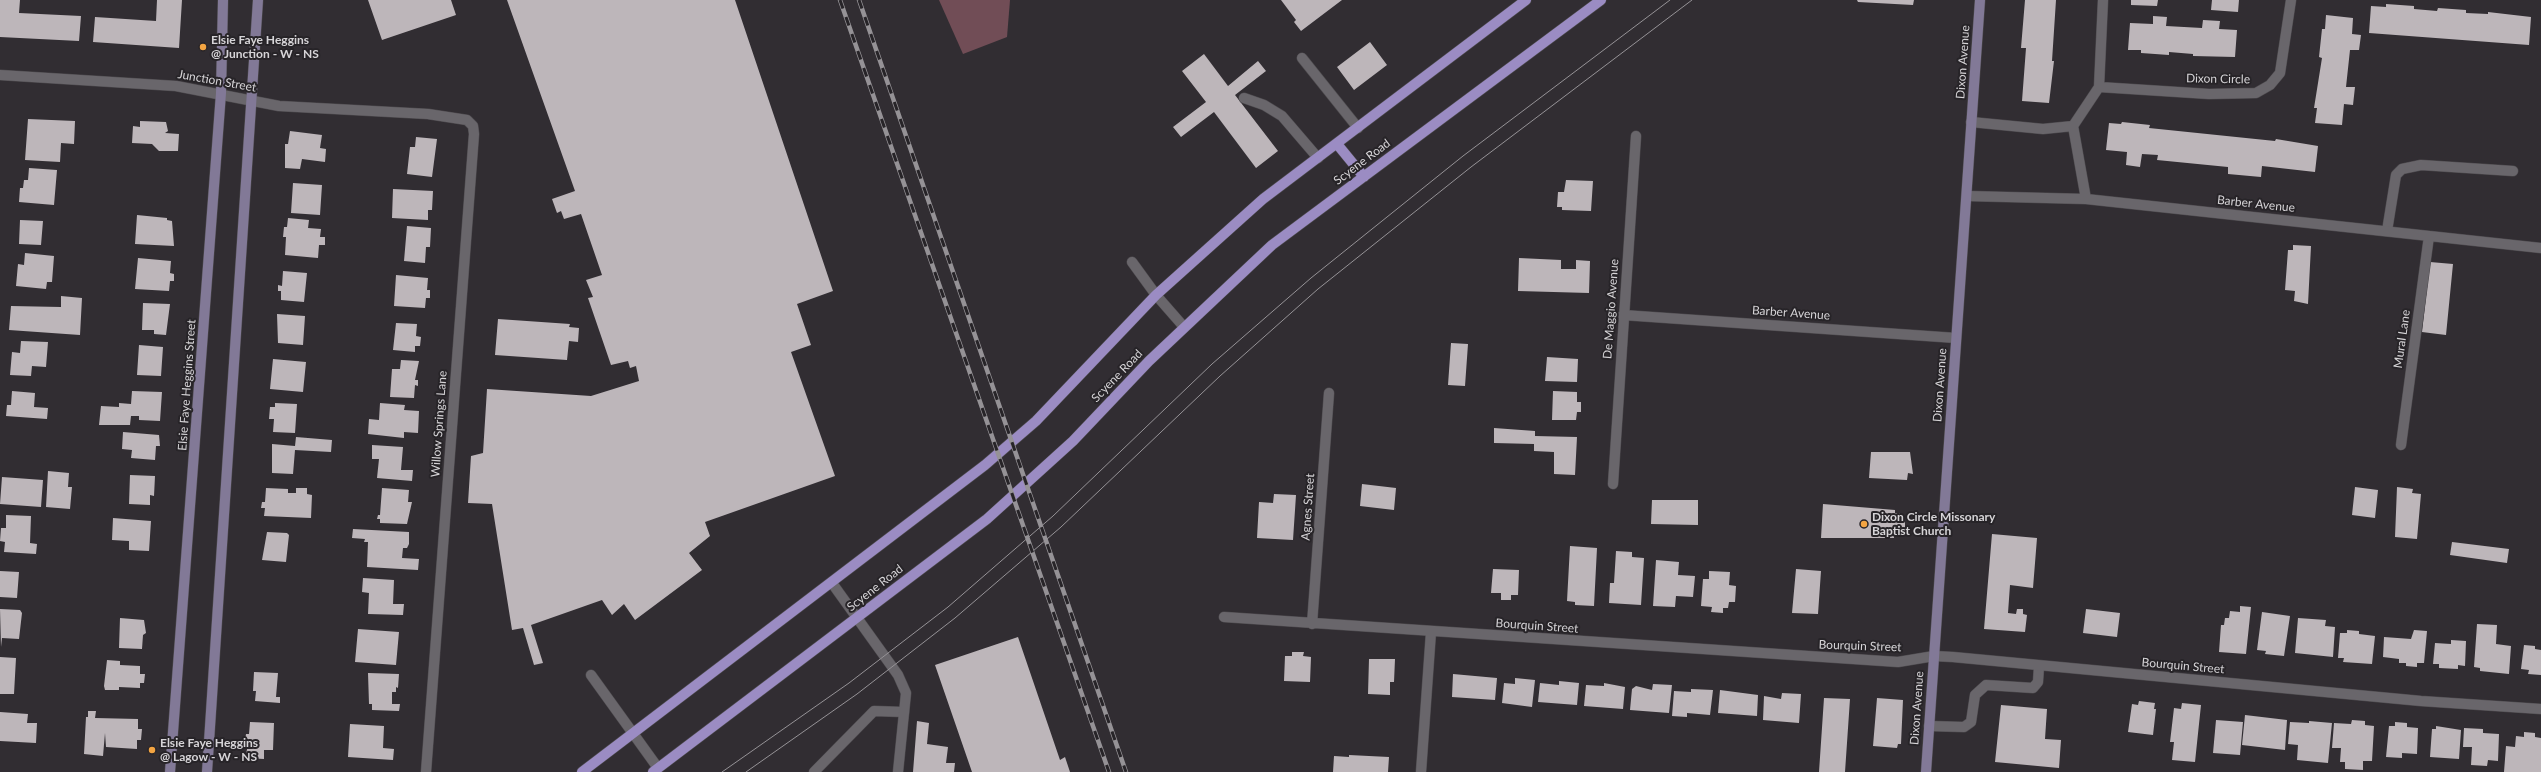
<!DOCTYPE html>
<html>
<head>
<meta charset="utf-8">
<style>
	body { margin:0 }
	canvas { display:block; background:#312d32 }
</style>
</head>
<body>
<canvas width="2541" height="772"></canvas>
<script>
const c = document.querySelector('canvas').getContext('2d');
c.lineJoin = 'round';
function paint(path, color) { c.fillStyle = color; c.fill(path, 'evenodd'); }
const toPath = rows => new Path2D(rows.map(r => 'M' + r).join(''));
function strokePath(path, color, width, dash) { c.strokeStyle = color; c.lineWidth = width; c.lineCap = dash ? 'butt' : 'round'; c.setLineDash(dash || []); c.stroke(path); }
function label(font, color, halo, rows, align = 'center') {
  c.font = font + ' Lato,sans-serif'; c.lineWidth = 4; c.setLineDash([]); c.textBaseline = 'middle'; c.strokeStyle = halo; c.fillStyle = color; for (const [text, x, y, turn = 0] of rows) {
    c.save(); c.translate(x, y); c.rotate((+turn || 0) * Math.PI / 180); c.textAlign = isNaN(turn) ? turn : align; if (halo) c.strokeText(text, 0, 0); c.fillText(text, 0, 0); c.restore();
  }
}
const green = toPath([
	[939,0,1010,0,1007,37,963,54]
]);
const building = toPath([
	[0,0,20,0,19,13,81,16,79,41,0,37],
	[157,0,182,0,179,48,93,42,95,17,156,21],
	[368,0,451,0,456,15,382,40],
	[507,0,735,0,833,291,797,304,811,345,791,352,835,476,705,522,710,536,689,553,702,570,635,620,624,604,612,615,602,600,531,625,543,663,534,665,523,628,512,630,492,504,468,503,471,456,483,453,487,389,591,396,639,381,636,366,630,368,628,361,611,365,588,298,593,297,586,280,602,275,581,214,564,219,561,211,557,213,552,199,575,191],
	[1281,0,1342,0,1301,31,1294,22,1296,20],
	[1857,0,1914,0,1913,5,1858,2],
	[2025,0,2056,0,2052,61,2054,61,2049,103,2022,101,2026,48,2021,48],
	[2131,0,2158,0,2157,6,2131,5],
	[2212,0,2239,0,2238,12,2211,10],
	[2386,4,2414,6,2414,9,2437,11,2438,8,2466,10,2466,13,2488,14,2488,12,2531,17,2529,45,2369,33,2371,6,2386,7],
	[2326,15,2353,18,2352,34,2361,35,2359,50,2350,50,2346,87,2355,87,2353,105,2344,104,2342,125,2315,123,2317,108,2314,108,2322,58,2319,57,2322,29,2325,29],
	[2153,16,2167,17,2166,26,2202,28,2203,20,2220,21,2219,29,2237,30,2235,57,2193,56,2193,54,2169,52,2169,55,2141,53,2141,50,2128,50,2130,23,2153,24],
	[1370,42,1387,65,1354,90,1337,67],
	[1204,54,1228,86,1258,61,1266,71,1235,95,1278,151,1256,168,1214,112,1181,137,1173,127,1206,102,1182,71],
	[28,119,75,121,74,144,61,143,60,162,25,160],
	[140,121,166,122,168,131,165,133,179,134,178,151,159,151,152,144,132,143,133,126,140,127],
	[2122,122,2150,125,2149,128,2275,141,2276,139,2318,146,2315,172,2262,166,2261,177,2228,174,2228,167,2157,160,2158,155,2142,154,2140,167,2126,165,2127,152,2106,150,2109,123,2121,124],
	[290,131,322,135,320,148,326,149,325,162,302,159,300,169,285,168,285,144,288,144],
	[416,137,437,139,432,177,407,174,410,147,415,147],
	[29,168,57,170,54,205,19,202,20,188,23,188,24,180,28,180],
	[1566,180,1593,181,1591,211,1562,210,1562,207,1557,207,1558,192,1564,192],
	[293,183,322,185,320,215,291,213],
	[393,189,433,191,432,210,428,210,428,220,392,218],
	[137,215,167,218,167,220,172,221,174,246,135,244],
	[288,218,309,220,308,228,321,229,320,237,325,237,325,245,319,245,318,258,285,255,286,237,283,237,284,227,287,227],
	[20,220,43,221,41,245,19,244],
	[407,226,431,228,430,247,426,247,425,263,404,261],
	[2293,245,2311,246,2308,304,2294,301,2295,291,2285,290,2288,250,2293,250],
	[25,253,54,256,52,282,47,282,46,289,16,286,18,264,24,265],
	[138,258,171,261,170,273,174,274,174,281,170,281,169,291,135,289],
	[1519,258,1561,260,1561,269,1576,269,1576,260,1590,261,1589,293,1518,291],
	[2430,262,2453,264,2446,335,2422,332],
	[283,271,307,273,304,302,281,300,281,291,278,291,278,285,282,286],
	[396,275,428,278,427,290,430,290,430,298,426,298,425,308,394,306],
	[61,296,82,298,80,335,9,330,11,306,61,307],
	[143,303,170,304,166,335,154,334,154,330,142,330],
	[277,314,305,316,303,345,278,343],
	[498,319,570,324,569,327,579,328,578,342,569,341,567,360,495,355],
	[396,323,417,324,416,336,421,337,420,346,415,346,415,352,393,350],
	[21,341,48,342,46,367,32,366,31,376,10,375,12,352,20,353],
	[1451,343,1468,344,1465,386,1448,385],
	[139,345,163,347,161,376,137,375],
	[1547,357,1578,359,1577,382,1545,381],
	[273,359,306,362,303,392,270,389],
	[401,360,419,361,415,380,418,380,418,386,415,385,414,398,390,397,392,369,400,369],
	[12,391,35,393,34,407,48,408,47,419,6,416,7,405,11,405],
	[132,391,162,392,160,421,139,420,139,416,131,416,130,425,99,425,101,406,119,407,119,403,131,404],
	[1553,391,1577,392,1577,402,1581,402,1581,412,1577,412,1576,420,1552,420],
	[275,403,297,404,295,433,273,432,274,419,269,419,270,407,275,407],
	[380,403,405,405,404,410,419,411,418,433,404,432,404,438,368,434,369,419,379,420],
	[1494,428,1535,431,1535,436,1577,437,1575,475,1554,474,1554,452,1534,451,1534,444,1494,443],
	[123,432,159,435,160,446,156,446,155,460,131,458,132,450,122,449],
	[296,437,332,440,331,452,295,450,293,474,272,473,272,444,295,446],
	[372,445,403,447,401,470,413,470,412,481,377,478,379,459,372,459],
	[1871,452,1910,452,1913,474,1908,473,1907,480,1869,478],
	[48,471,69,473,68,487,72,487,70,509,46,507],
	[130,475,155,476,154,496,150,495,150,505,129,504],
	[2,477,43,480,41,507,0,504],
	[1362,484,1396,488,1394,510,1360,506],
	[2355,487,2378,490,2375,518,2352,515],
	[2397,487,2413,489,2412,493,2421,494,2417,539,2395,537],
	[266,488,288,489,288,493,296,493,296,488,307,488,307,494,312,495,311,518,264,516,265,508,261,508,262,502,265,502],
	[382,488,409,490,408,502,412,502,407,524,380,523,380,519,377,519,378,515,380,515],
	[1274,494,1296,495,1293,540,1257,538,1259,502,1273,503],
	[1652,500,1698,500,1698,525,1651,524],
	[1823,504,1895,510,1895,513,1901,513,1900,518,1905,518,1905,531,1900,530,1900,534,1894,534,1894,538,1821,538],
	[6,515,31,516,30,543,37,544,36,554,4,552,5,542,0,541,1,528,6,528],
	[113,518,151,521,149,551,129,550,129,541,112,540],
	[353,529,409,532,409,544,407,548,403,548,402,558,419,559,418,570,367,567,368,542,364,542,365,539,352,538],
	[267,532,287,533,289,535,286,562,262,560],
	[1992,534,2037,538,2033,588,2010,585,2008,613,2016,614,2017,609,2023,609,2023,614,2027,615,2025,632,1984,629],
	[2452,542,2509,549,2507,563,2450,555],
	[1570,546,1597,548,1594,606,1575,605,1575,602,1567,601],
	[1616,551,1632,552,1632,557,1644,558,1641,605,1609,603,1610,583,1614,583],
	[1656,560,1679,562,1678,575,1695,576,1693,597,1676,596,1675,607,1653,606],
	[1493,569,1519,570,1518,595,1511,595,1511,600,1501,600,1501,593,1491,593],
	[1796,569,1821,571,1818,614,1792,613],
	[0,571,19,572,17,598,0,597],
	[1709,571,1730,572,1729,585,1736,586,1735,602,1729,602,1728,608,1723,608,1723,613,1711,612,1712,607,1701,606,1703,579,1709,579],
	[363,578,394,580,393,604,404,604,403,615,368,614,369,593,362,592],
	[2240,606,2251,607,2246,654,2219,652,2221,625,2224,625,2225,618,2229,618,2230,611,2240,612],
	[0,609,20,610,22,613,19,639,2,638,1,647],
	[2086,609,2120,613,2117,637,2083,633],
	[2262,612,2290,616,2284,656,2265,654,2266,651,2257,650],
	[120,618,144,620,146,633,143,635,142,649,119,648],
	[2298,618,2326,620,2325,626,2335,627,2333,657,2295,653],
	[2477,624,2497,625,2496,644,2511,646,2509,674,2480,671,2480,668,2474,667],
	[358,629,399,632,396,665,355,662],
	[2347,630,2359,631,2359,634,2375,636,2372,664,2343,662,2344,658,2338,658,2340,633,2347,633],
	[2414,630,2427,631,2424,663,2417,663,2417,667,2406,666,2406,663,2399,663,2399,659,2383,657,2384,637,2411,639],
	[1018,637,1060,760,1065,757,1070,772,972,772,935,665],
	[2451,640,2466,641,2465,666,2458,665,2458,669,2439,668,2439,664,2433,664,2435,643,2451,644],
	[2524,645,2535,646,2535,649,2541,650,2541,675,2528,674,2529,670,2521,669],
	[1292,652,1304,652,1303,656,1311,657,1310,682,1284,681,1285,656,1292,656],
	[0,657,16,658,14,694,0,694],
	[1369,659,1395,659,1394,682,1390,682,1390,695,1368,694],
	[107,660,120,661,120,665,140,666,140,674,145,674,144,683,140,683,140,688,119,687,119,690,105,690,104,686],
	[254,672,278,673,276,697,280,697,280,703,255,701,256,691,253,691],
	[368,673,399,674,398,688,396,687,396,692,392,692,392,704,400,704,399,711,372,710,372,704,369,704],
	[1453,674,1497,678,1495,700,1452,697],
	[1515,678,1535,680,1532,707,1502,703,1504,683,1515,684],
	[1559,681,1579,683,1577,705,1538,702,1540,683,1559,685],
	[1604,683,1625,687,1623,709,1584,706,1586,685,1604,686],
	[1653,684,1672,685,1669,713,1630,710,1632,689,1636,686,1652,690],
	[1691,689,1713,690,1710,715,1687,713,1687,717,1672,716,1674,691,1691,692],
	[1720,690,1758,695,1757,716,1718,713],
	[1782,693,1801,694,1799,723,1763,720,1764,696,1781,699],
	[1824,698,1850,699,1845,772,1819,772],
	[1877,698,1903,700,1901,744,1898,744,1897,748,1873,746],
	[2139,701,2155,703,2154,709,2156,709,2153,735,2128,732,2132,704,2138,705],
	[2182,703,2201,705,2195,762,2172,760,2174,742,2170,742,2174,708,2181,709],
	[2001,705,2047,709,2045,739,2061,740,2059,768,1995,762],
	[88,711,96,711,95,718,138,719,138,729,142,729,141,740,137,740,137,749,106,747,105,733,103,756,84,754,86,717,88,717],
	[0,712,28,714,27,723,37,723,36,743,0,741],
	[2245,715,2287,720,2285,750,2242,745],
	[2216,720,2243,722,2240,755,2213,753],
	[2352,720,2365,721,2365,725,2374,726,2372,761,2363,761,2363,770,2345,769,2345,762,2340,762,2341,748,2332,748,2334,723,2351,724],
	[917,721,929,723,927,744,948,747,946,763,955,763,954,772,913,772],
	[2309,721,2332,723,2328,763,2297,760,2298,745,2288,744,2290,722,2309,723],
	[250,722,274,723,273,750,264,750,264,759,245,758,249,741,245,741,246,734,249,734],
	[2395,722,2407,723,2407,727,2418,728,2417,754,2402,753,2402,758,2386,757,2389,726,2395,726],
	[350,724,384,726,383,748,394,749,393,760,348,757],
	[2436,726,2461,730,2459,759,2430,757,2432,729,2436,729],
	[2464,728,2483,729,2483,733,2499,734,2498,761,2488,760,2487,766,2471,765,2472,747,2463,747],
	[2524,732,2535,733,2535,737,2541,738,2541,772,2504,772,2506,746,2515,747,2516,736,2524,737],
	[1349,755,1389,757,1388,772,1333,772,1334,756,1349,757]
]);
const lane = toPath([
	[1302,58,1358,128],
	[1244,98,1264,105,1282,116,1318,158],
	[2387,231,2396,175,2402,169,2421,165,2513,171],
	[1132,262,1156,295,1184,327],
	[591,675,658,768],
	[1929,726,1964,727,1971,722,1975,695,1986,685,2033,688,2038,682,2039,666],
	[814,772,874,711,904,712]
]);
const street = toPath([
	[0,75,176,86,279,106,428,114,467,120,473,126,474,134,426,772],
	[2099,87,2209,94,2256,93,2270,85,2280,73,2291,0],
	[1971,122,2043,129,2073,126,2099,87,2103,0],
	[2073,126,2086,199],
	[1967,196,2086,199,2541,248],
	[1623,315,1956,338],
	[2401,445,2429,236],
	[1613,484,1636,136],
	[832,583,898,675,906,693,898,772],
	[1224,617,1898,662,1934,656,1953,657,2421,701,2541,709],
	[1312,624,1329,393],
	[1421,772,1431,632]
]);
const secondary = toPath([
	[170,772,221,93,223,0],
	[207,772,258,0],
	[1926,772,1980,0]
]);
const primary = toPath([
	[1337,144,1364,177],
	[582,772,985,465,1036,421,1156,295,1263,199,1526,0],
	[653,772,987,519,1073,441,1149,361,1272,245,1601,0]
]);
const tram = toPath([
	[722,772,849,683,948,607,1053,516,1212,364,1311,278,1463,156,1670,0],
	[746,772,857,694,955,618,1061,527,1220,376,1318,289,1471,167,1692,0]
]);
const rail = toPath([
	[840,0,1109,772],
	[859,0,1126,772]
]);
const markers = [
	[203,47,4,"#f3a442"],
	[1864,524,4,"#f3a442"],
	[152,750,4,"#f3a442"]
];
const poiNames = [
	["Elsie Faye Heggins",211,40],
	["@ Junction - W - NS",211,54],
	["Dixon Circle Missonary",1872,517],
	["Baptist Church",1872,531],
	["Elsie Faye Heggins",160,743],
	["@ Lagow - W - NS",160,757]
];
const streetNames = [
	["Dixon Avenue",1963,62,-86],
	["Dixon Circle",2218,79,1],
	["Junction Street",217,81,10],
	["Scyene Road",1362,162,-37],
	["Barber Avenue",2256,204,6],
	["De Maggio Avenue",1611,309,-86],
	["Barber Avenue",1791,313,4],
	["Mural Lane",2402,339,-82],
	["Scyene Road",1117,376,-46],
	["Elsie Faye Heggins Street",187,385,-86],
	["Dixon Avenue",1940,385,-86],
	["Willow Springs Lane",439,424,-86],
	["Agnes Street",1308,507,-86],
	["Scyene Road",875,588,-38],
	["Bourquin Street",1537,626,4],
	["Bourquin Street",1860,646,2],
	["Bourquin Street",2183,666,5],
	["Dixon Avenue",1917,708,-86]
];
paint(green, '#714d56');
paint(building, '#bdb6ba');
strokePath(lane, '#4e4b4f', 11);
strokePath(street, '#4e4b4f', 11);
strokePath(secondary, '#4e4b4f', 11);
strokePath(primary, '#4e4b4f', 11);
strokePath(lane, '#69666b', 10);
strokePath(street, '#69666b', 10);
strokePath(secondary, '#827997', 10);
strokePath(primary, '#9b8cc3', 10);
strokePath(tram, '#959296', 1);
strokePath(rail, '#959296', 4.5);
strokePath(rail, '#272428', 3, [9]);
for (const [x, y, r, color] of markers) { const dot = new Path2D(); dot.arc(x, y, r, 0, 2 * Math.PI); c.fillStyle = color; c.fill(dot); strokePath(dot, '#272428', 1.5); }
label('bold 12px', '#d6d4d7', '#272428', poiNames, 'left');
label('12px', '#d6d4d7', '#272428', streetNames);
</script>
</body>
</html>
